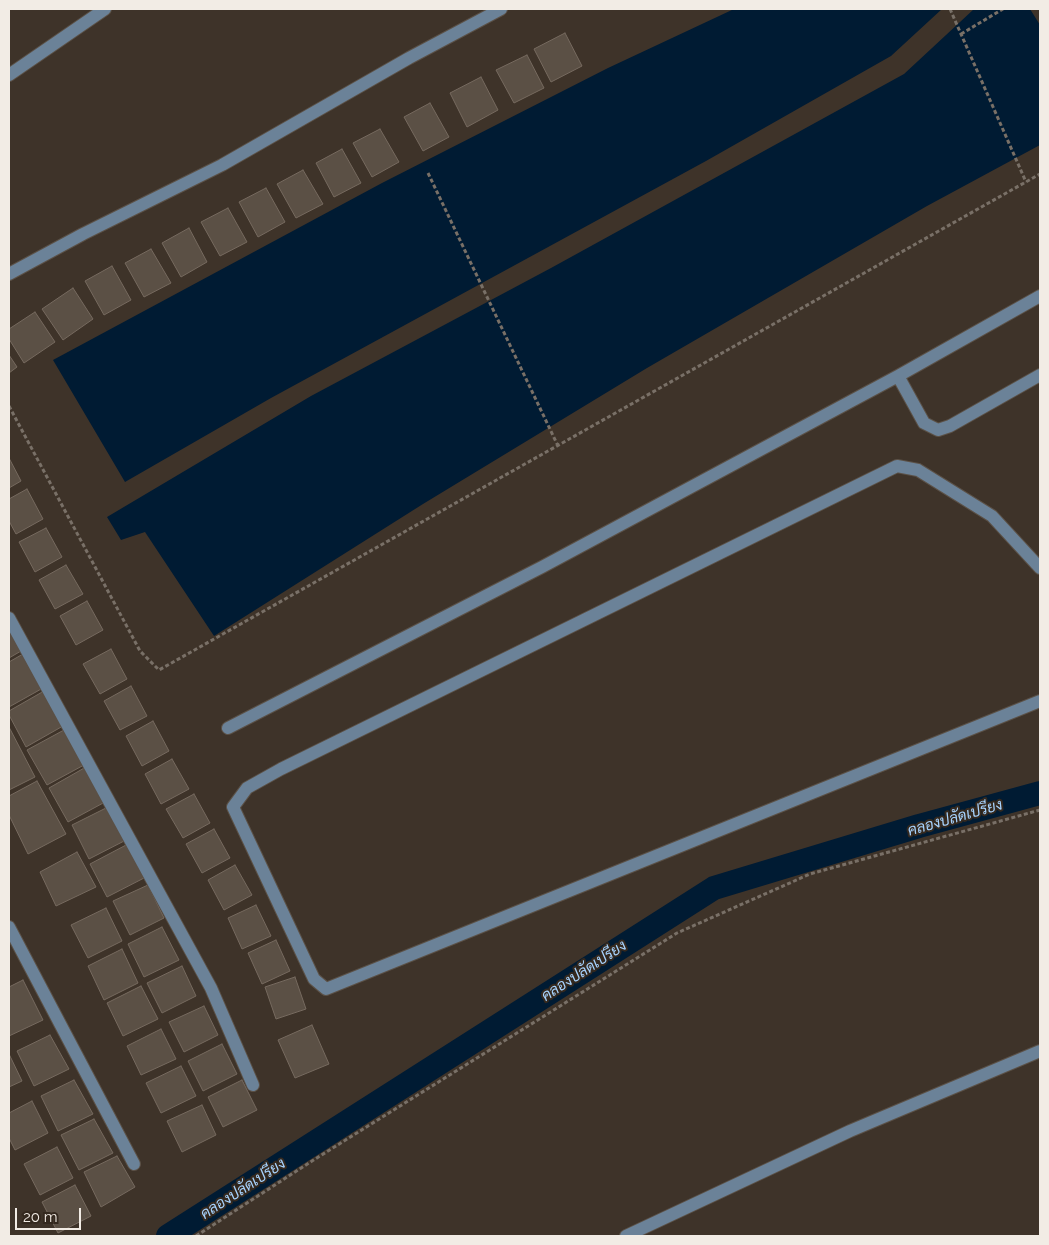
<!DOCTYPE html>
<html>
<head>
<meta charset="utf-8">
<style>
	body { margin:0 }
	#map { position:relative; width:1049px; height:1245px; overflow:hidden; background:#3e3329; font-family:Raleway,sans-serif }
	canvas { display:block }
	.frame { position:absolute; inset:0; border:10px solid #f2ece5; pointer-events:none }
	.scale { position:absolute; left:15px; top:1208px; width:66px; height:22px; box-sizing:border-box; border:2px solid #f2ece5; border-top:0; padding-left:6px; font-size:15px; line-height:18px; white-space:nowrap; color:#f2ece5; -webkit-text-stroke:4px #34291f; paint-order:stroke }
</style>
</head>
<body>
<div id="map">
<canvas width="1049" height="1245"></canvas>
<div class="frame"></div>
<div class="scale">20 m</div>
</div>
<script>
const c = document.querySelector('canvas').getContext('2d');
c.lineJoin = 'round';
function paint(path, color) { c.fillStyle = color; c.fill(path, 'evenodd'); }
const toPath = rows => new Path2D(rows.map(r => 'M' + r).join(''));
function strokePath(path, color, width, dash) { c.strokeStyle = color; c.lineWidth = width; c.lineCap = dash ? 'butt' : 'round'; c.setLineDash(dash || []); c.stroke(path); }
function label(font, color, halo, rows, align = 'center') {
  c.font = font + ' Raleway,Sarabun,sans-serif'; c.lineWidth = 4; c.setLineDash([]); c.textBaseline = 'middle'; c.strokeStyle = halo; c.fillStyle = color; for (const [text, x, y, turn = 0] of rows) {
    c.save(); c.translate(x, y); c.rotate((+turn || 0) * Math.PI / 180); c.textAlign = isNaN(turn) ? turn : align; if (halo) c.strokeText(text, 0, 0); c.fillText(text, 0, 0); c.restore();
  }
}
const water = toPath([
	[734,9,942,9,891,56,706,161,271,398,125,482,53,360,382,183,608,68],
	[974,9,1030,9,1040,25,1040,145,927,206,647,368,423,504,214,636,145,532,121,540,107,517,311,396,551,268,904,74]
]);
const canal = toPath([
	[168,1236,714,888,919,826,1040,793]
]);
const building = toPath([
	[565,33,582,66,551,82,534,49,565,33],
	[527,55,544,88,514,103,496,70,527,55],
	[481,77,498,110,467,127,450,93,481,77],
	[430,103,449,137,423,151,404,117,430,103],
	[380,129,399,162,372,177,353,143,380,129],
	[342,149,361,183,334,197,316,163,342,149],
	[303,170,323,204,296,218,277,184,303,170],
	[266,188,285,222,258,237,239,202,266,188],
	[228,208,247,242,220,256,201,222,228,208],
	[189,228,207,262,181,277,162,243,189,228],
	[151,249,171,283,144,297,125,263,151,249],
	[112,266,131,300,104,315,85,281,112,266],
	[73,288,93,319,63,340,42,309,73,288],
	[35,312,55,342,24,363,9,339,9,329,35,312],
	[9,355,17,367,9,373,9,355],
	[9,458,21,481,9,488,9,458],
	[27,489,43,519,16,534,9,521,9,499,27,489],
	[46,528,62,557,35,572,19,542,46,528],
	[66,565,83,594,55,609,39,580,66,565],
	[87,601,103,630,76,645,60,616,87,601],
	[9,629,21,651,9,658,9,629],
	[111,649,127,679,100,694,83,664,111,649],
	[23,654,43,688,9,707,9,662,23,654],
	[131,686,147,716,120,730,104,701,131,686],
	[44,691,63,726,26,747,9,715,9,711,44,691],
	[153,721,169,751,142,766,126,736,153,721],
	[9,727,35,777,9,790,9,727],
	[64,730,84,765,47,785,27,750,64,730],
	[172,759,189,789,161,804,145,774,172,759],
	[86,767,105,802,68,822,49,788,86,767],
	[37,781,66,834,28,854,9,815,9,796,37,781],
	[194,794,210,823,183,838,166,809,194,794],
	[110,806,128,839,89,859,72,825,110,806],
	[214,829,230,858,202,873,186,844,214,829],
	[128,844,146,877,107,897,90,864,128,844],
	[77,852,96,887,56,906,40,872,77,852],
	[235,865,252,895,224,910,208,880,235,865],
	[148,885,164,918,130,935,113,901,148,885],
	[256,905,271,936,242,949,228,918,256,905],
	[106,908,122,941,88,958,71,925,106,908],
	[162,927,179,960,144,977,128,944,162,927],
	[276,940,290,971,262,984,248,953,276,940],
	[122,949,138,983,104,1000,88,966,122,949],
	[182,966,196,996,162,1013,147,983,182,966],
	[295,977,306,1009,276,1019,265,987,295,977],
	[23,980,43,1020,9,1036,9,987,23,980],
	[141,986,158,1019,123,1036,107,1003,141,986],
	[204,1006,218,1035,184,1052,169,1022,204,1006],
	[312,1025,329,1064,295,1078,278,1040,312,1025],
	[161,1029,176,1059,141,1075,127,1046,161,1029],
	[50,1035,69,1069,34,1086,17,1051,50,1035],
	[222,1044,237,1074,203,1091,188,1061,222,1044],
	[9,1054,22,1081,9,1087,9,1054],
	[181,1066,196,1096,161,1113,146,1083,181,1066],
	[74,1080,93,1114,58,1131,41,1096,74,1080],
	[242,1080,257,1110,223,1127,208,1097,242,1080],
	[32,1101,48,1133,15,1150,9,1138,9,1113,32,1101],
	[202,1105,216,1135,182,1152,167,1121,202,1105],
	[94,1119,113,1153,79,1170,61,1135,94,1119],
	[57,1147,73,1178,40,1195,24,1164,57,1147],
	[117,1156,135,1187,101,1207,84,1172,117,1156],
	[75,1185,91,1216,58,1233,42,1202,75,1185]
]);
const path = toPath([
	[950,9,1026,182],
	[961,34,1003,9],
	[428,173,558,446],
	[9,406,140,651,159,670,1040,174],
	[196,1236,312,1161,677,933,810,874,1040,810]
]);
const minor = toPath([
	[9,75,105,9],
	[9,274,83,234,222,165,409,58,501,9],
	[898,376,924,423,938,430,950,426,1040,375],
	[1040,568,992,516,918,470,897,466,281,769,247,788,233,807,314,979,326,989,1040,701],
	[9,618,211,988,253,1085],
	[228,728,542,567,898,376,1040,296],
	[9,927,134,1164],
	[626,1236,850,1131,1040,1051]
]);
const waterNames = [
	["คลองปลัดเปรียง",955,818,-16],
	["คลองปลัดเปรียง",584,971,-33],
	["คลองปลัดเปรียง",243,1189,-33]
];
paint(water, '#001b33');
strokePath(canal, '#001b33', 24);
paint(building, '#5b5045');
strokePath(building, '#766a5f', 1);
strokePath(minor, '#5b5147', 14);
strokePath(path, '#797067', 3, [4, 2.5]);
strokePath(minor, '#6b8298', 12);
label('italic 15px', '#a7d3fe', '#34291f', waterNames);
</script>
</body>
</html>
